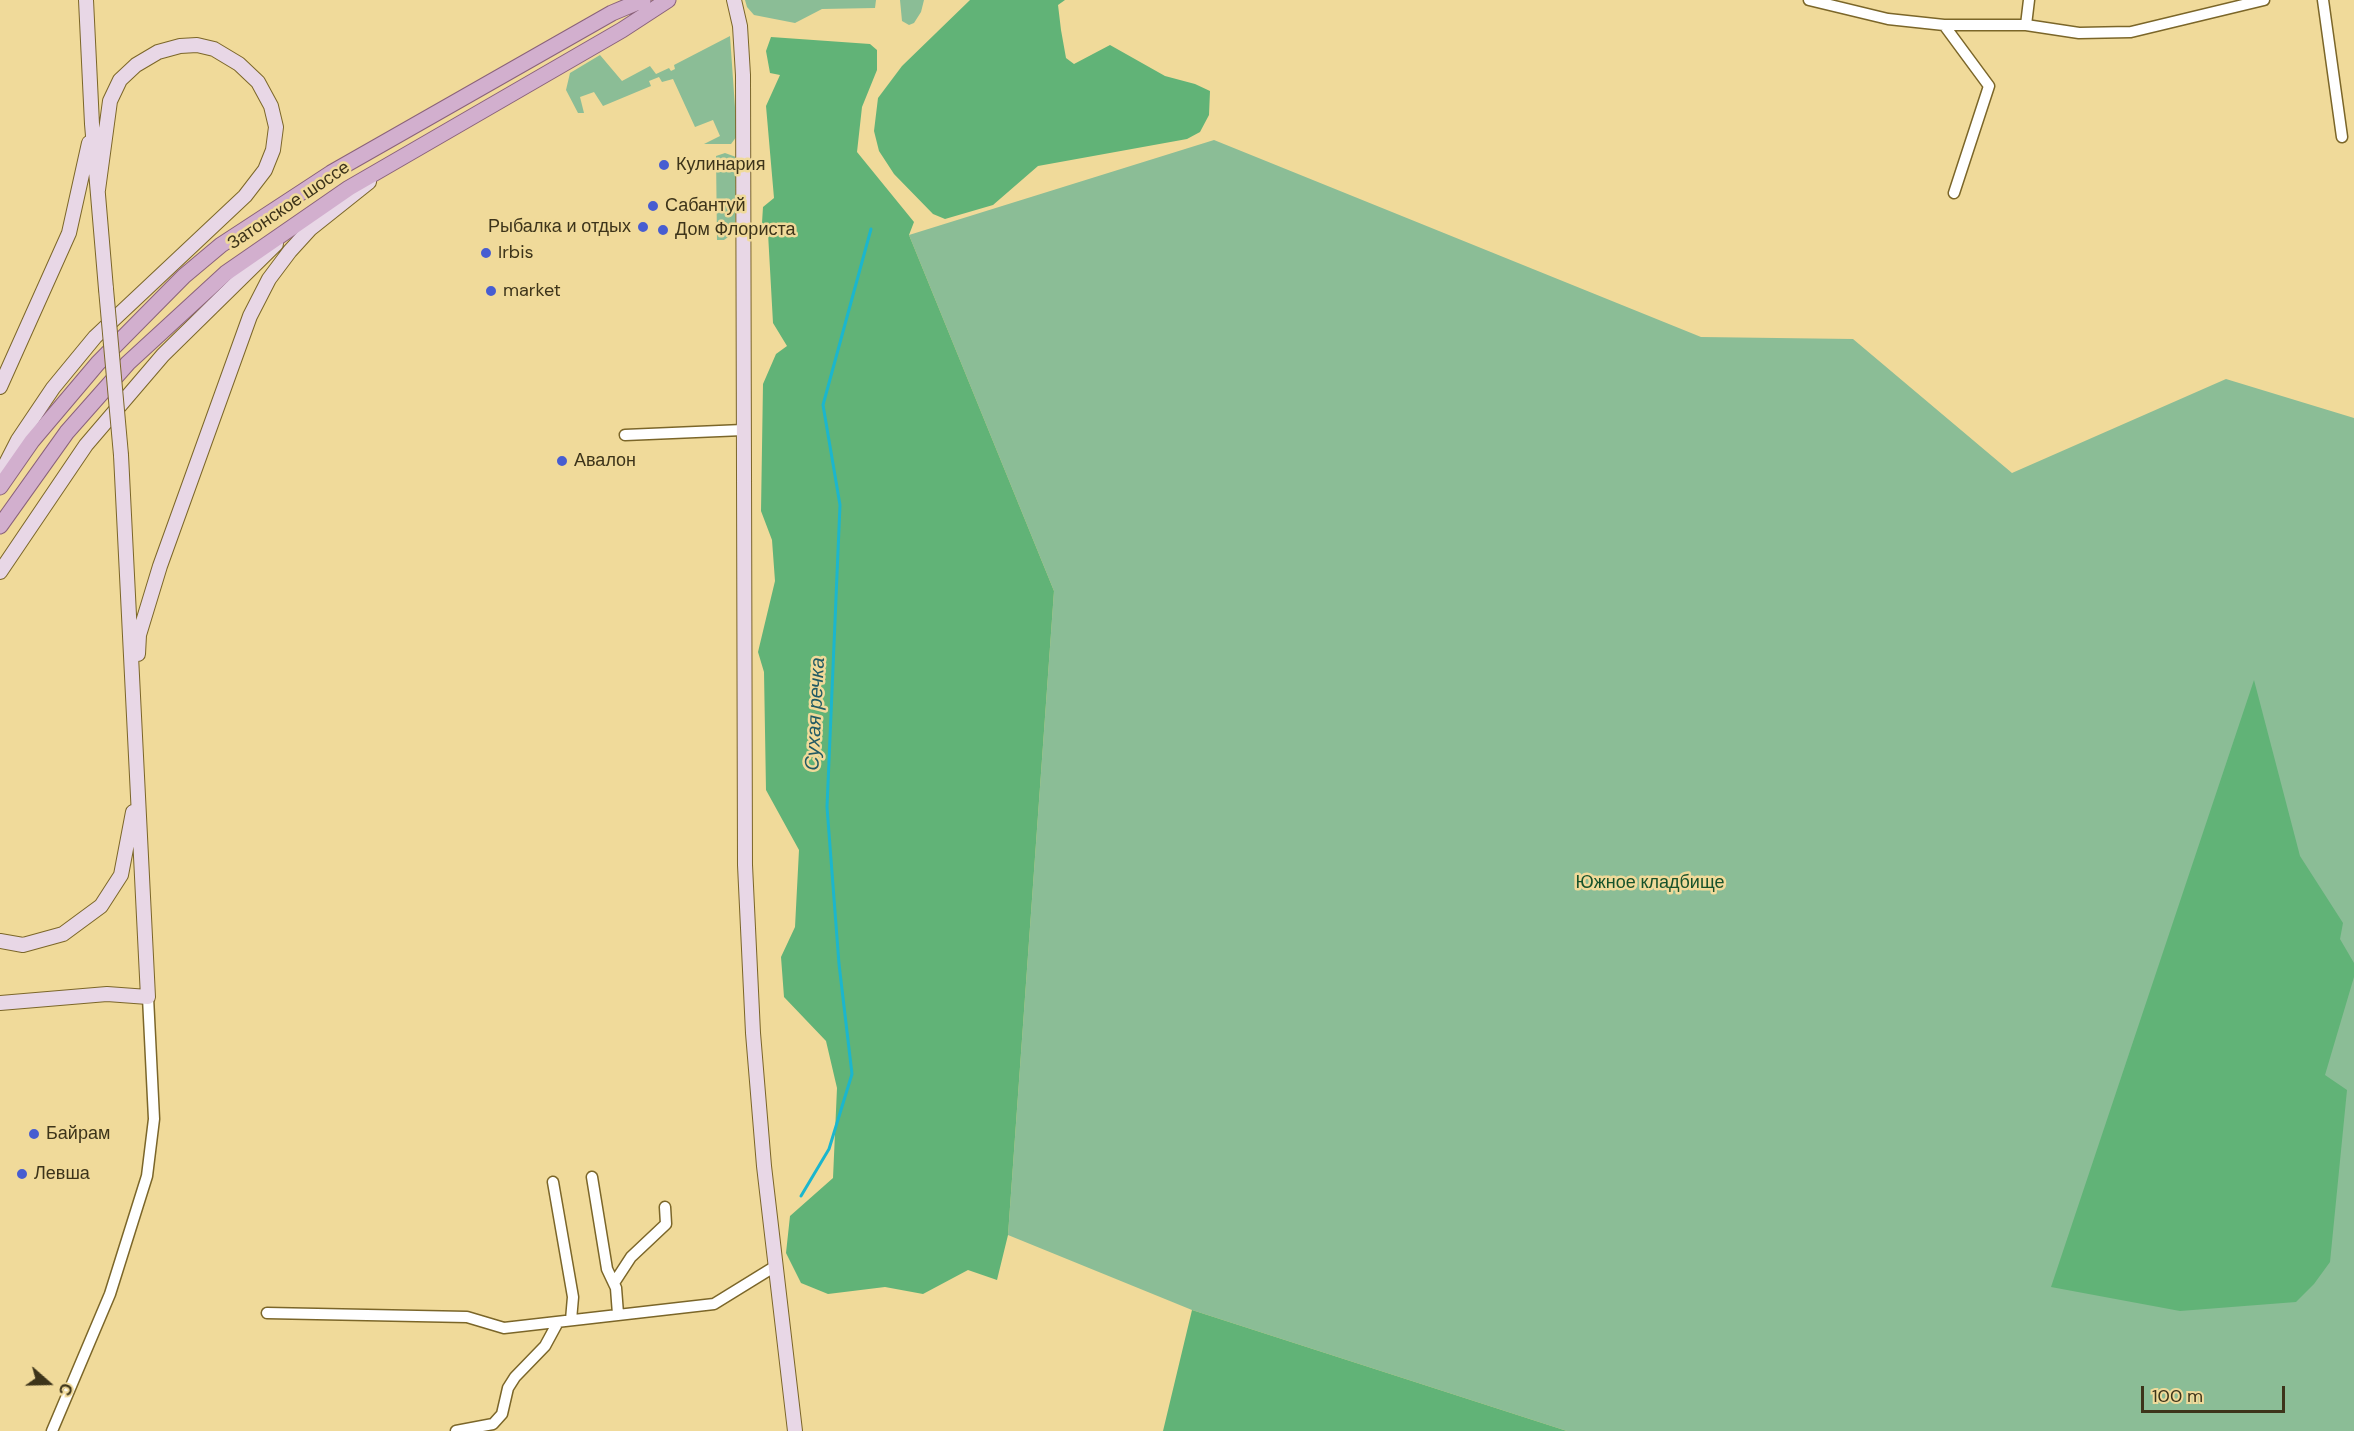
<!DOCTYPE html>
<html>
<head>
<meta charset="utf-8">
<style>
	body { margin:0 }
	#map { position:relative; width:2354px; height:1431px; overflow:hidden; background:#f0da9a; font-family:"DM Sans",sans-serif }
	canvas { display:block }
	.north { position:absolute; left:18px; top:1353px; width:60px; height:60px; -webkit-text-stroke:4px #f0da9a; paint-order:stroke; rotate:110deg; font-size:16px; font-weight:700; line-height:24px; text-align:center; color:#3d341a }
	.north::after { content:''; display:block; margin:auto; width:21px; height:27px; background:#3d341a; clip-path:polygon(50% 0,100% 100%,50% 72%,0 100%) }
	.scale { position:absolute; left:2141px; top:1386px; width:144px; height:27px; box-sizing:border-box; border:3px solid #3d341a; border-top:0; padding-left:8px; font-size:18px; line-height:21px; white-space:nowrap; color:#3d341a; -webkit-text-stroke:4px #f0da9a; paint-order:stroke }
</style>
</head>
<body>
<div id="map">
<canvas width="2354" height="1431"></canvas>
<div class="north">С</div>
<div class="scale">100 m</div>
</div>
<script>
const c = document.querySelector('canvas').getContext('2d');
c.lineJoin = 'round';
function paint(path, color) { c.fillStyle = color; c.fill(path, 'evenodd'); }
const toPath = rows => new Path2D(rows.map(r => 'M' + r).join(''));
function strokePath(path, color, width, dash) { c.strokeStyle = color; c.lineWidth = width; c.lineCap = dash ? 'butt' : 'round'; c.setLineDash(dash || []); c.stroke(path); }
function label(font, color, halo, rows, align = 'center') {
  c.font = font + ' "DM Sans",sans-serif'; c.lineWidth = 5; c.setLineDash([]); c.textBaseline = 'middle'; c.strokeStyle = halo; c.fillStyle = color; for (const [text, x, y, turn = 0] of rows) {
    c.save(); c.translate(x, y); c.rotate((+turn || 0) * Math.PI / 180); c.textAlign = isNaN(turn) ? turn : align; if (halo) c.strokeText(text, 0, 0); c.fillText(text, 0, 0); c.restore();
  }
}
const green = toPath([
	[745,0,876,0,875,8,822,9,795,23,754,15,747,7],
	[900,0,924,0,921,12,914,23,909,25,902,21],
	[730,36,737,136,731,144,704,144,720,136,713,120,695,127,673,79,662,82,659,77,649,81,651,86,603,106,594,92,580,97,584,113,578,113,566,90,570,73,600,55,622,81,650,66,656,74,669,68,671,71,675,69,674,65],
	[1214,140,1701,337,1853,339,2012,473,2226,379,2354,418,2354,1431,1567,1431,1192,1310,1008,1235,1054,591,909,235],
	[725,153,736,157,735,232,724,240,717,240,716,156]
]);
const forest = toPath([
	[970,0,1065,0,1058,5,1061,30,1066,58,1074,64,1110,45,1165,76,1195,84,1210,91,1209,115,1200,132,1187,139,1038,166,993,205,945,219,933,214,894,174,879,151,874,131,878,98,902,66],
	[771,37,870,44,877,50,877,70,862,107,857,152,914,222,909,235,1054,591,1008,1235,997,1280,968,1270,923,1294,885,1287,828,1294,801,1283,786,1253,790,1216,833,1178,837,1088,826,1041,784,997,781,957,795,927,799,850,766,790,764,672,758,652,775,581,772,540,761,511,763,384,776,354,787,346,773,323,768,233,762,223,763,207,774,198,766,106,780,75,770,73,766,51],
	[2254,680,2300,856,2343,923,2340,939,2354,963,2354,977,2325,1075,2347,1090,2330,1262,2314,1284,2296,1302,2180,1311,2051,1287],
	[1192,1310,1567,1431,1163,1431]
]);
const stream = toPath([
	[801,1196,829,1149,852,1074,839,964,827,807,840,505,823,405,871,229]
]);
const street = toPath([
	[1809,0,1888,19,1944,25,2026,25,2079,33,2131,32,2264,0],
	[2323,0,2342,137],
	[1944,25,1989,86,1954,193],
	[2026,25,2029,0],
	[625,435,743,430],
	[592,1177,607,1269,616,1288,618,1314],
	[553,1182,573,1297,571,1320],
	[614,1283,631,1257,666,1224,665,1207],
	[267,1313,467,1317,504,1328,714,1304,774,1267],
	[52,1431,110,1294,147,1176,154,1119,148,997],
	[456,1431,493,1424,502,1414,508,1388,515,1377,545,1346,558,1322]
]);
const secondary = toPath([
	[86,0,92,124,106,289],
	[734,0,740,26,743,75,745,865,753,1033,764,1166,795,1431],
	[0,387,69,233,89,143],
	[0,475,18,440,53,388,95,337,245,196,265,170,273,150,276,127,271,106,258,82,239,64,214,49,197,45,180,46,158,52,136,65,120,80,110,101,98,190],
	[0,572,86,445,163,355,276,244],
	[138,654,139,635,160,566,250,316,269,279,290,251,310,229,369,182],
	[0,941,23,945,63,934,101,906,121,875,133,812],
	[0,1003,107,994,148,997,121,455]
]);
const primary = toPath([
	[0,487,32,441,98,363,184,276,221,245,331,173,612,13,643,0],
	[0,526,67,432,128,363,226,273,349,188,622,30,668,0]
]);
const secondaryBridge = toPath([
	[106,289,121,455]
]);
const markers = [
	[664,165,6,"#475dd1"],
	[653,206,6,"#475dd1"],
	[643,227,6,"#475dd1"],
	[663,230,6,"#475dd1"],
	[486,253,6,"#475dd1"],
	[491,291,6,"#475dd1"],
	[562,461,6,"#475dd1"],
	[34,1134,6,"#475dd1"],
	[22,1174,6,"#475dd1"]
];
const poiNames = [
	["Кулинария",676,165],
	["Сабантуй",665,206],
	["Рыбалка и отдых",631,227,"right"],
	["Дом Флориста",675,230],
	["Irbis",498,253],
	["market",503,291],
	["Авалон",574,461],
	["Байрам",46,1134],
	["Левша",34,1174]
];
const streetNames = [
	["Затонское шоссе",289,206,-34]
];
const parkNames = [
	["Южное кладбище",1650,883]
];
const waterNames = [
	["Сухая речка",816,714,-87]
];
paint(green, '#8bbd96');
paint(forest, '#61b377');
strokePath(stream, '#1bb6cd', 3);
strokePath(street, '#7b6629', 13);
strokePath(secondary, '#7b6629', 16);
strokePath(primary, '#8a627a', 17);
strokePath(street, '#fff', 10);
strokePath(secondary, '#e8d7e6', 14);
strokePath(primary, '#d2afce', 15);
strokePath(secondaryBridge, '#7b6629', 16, []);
strokePath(secondaryBridge, '#e8d7e6', 14);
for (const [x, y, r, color] of markers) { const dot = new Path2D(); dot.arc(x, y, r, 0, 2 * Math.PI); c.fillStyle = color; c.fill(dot); strokePath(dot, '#f0da9a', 2); }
label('18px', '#3d341a', '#f0da9a', poiNames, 'left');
label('18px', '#3d341a', '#f0da9a', streetNames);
label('18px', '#17522b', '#f0da9a', parkNames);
label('italic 20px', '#225a64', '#f0da9a', waterNames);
</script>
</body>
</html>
